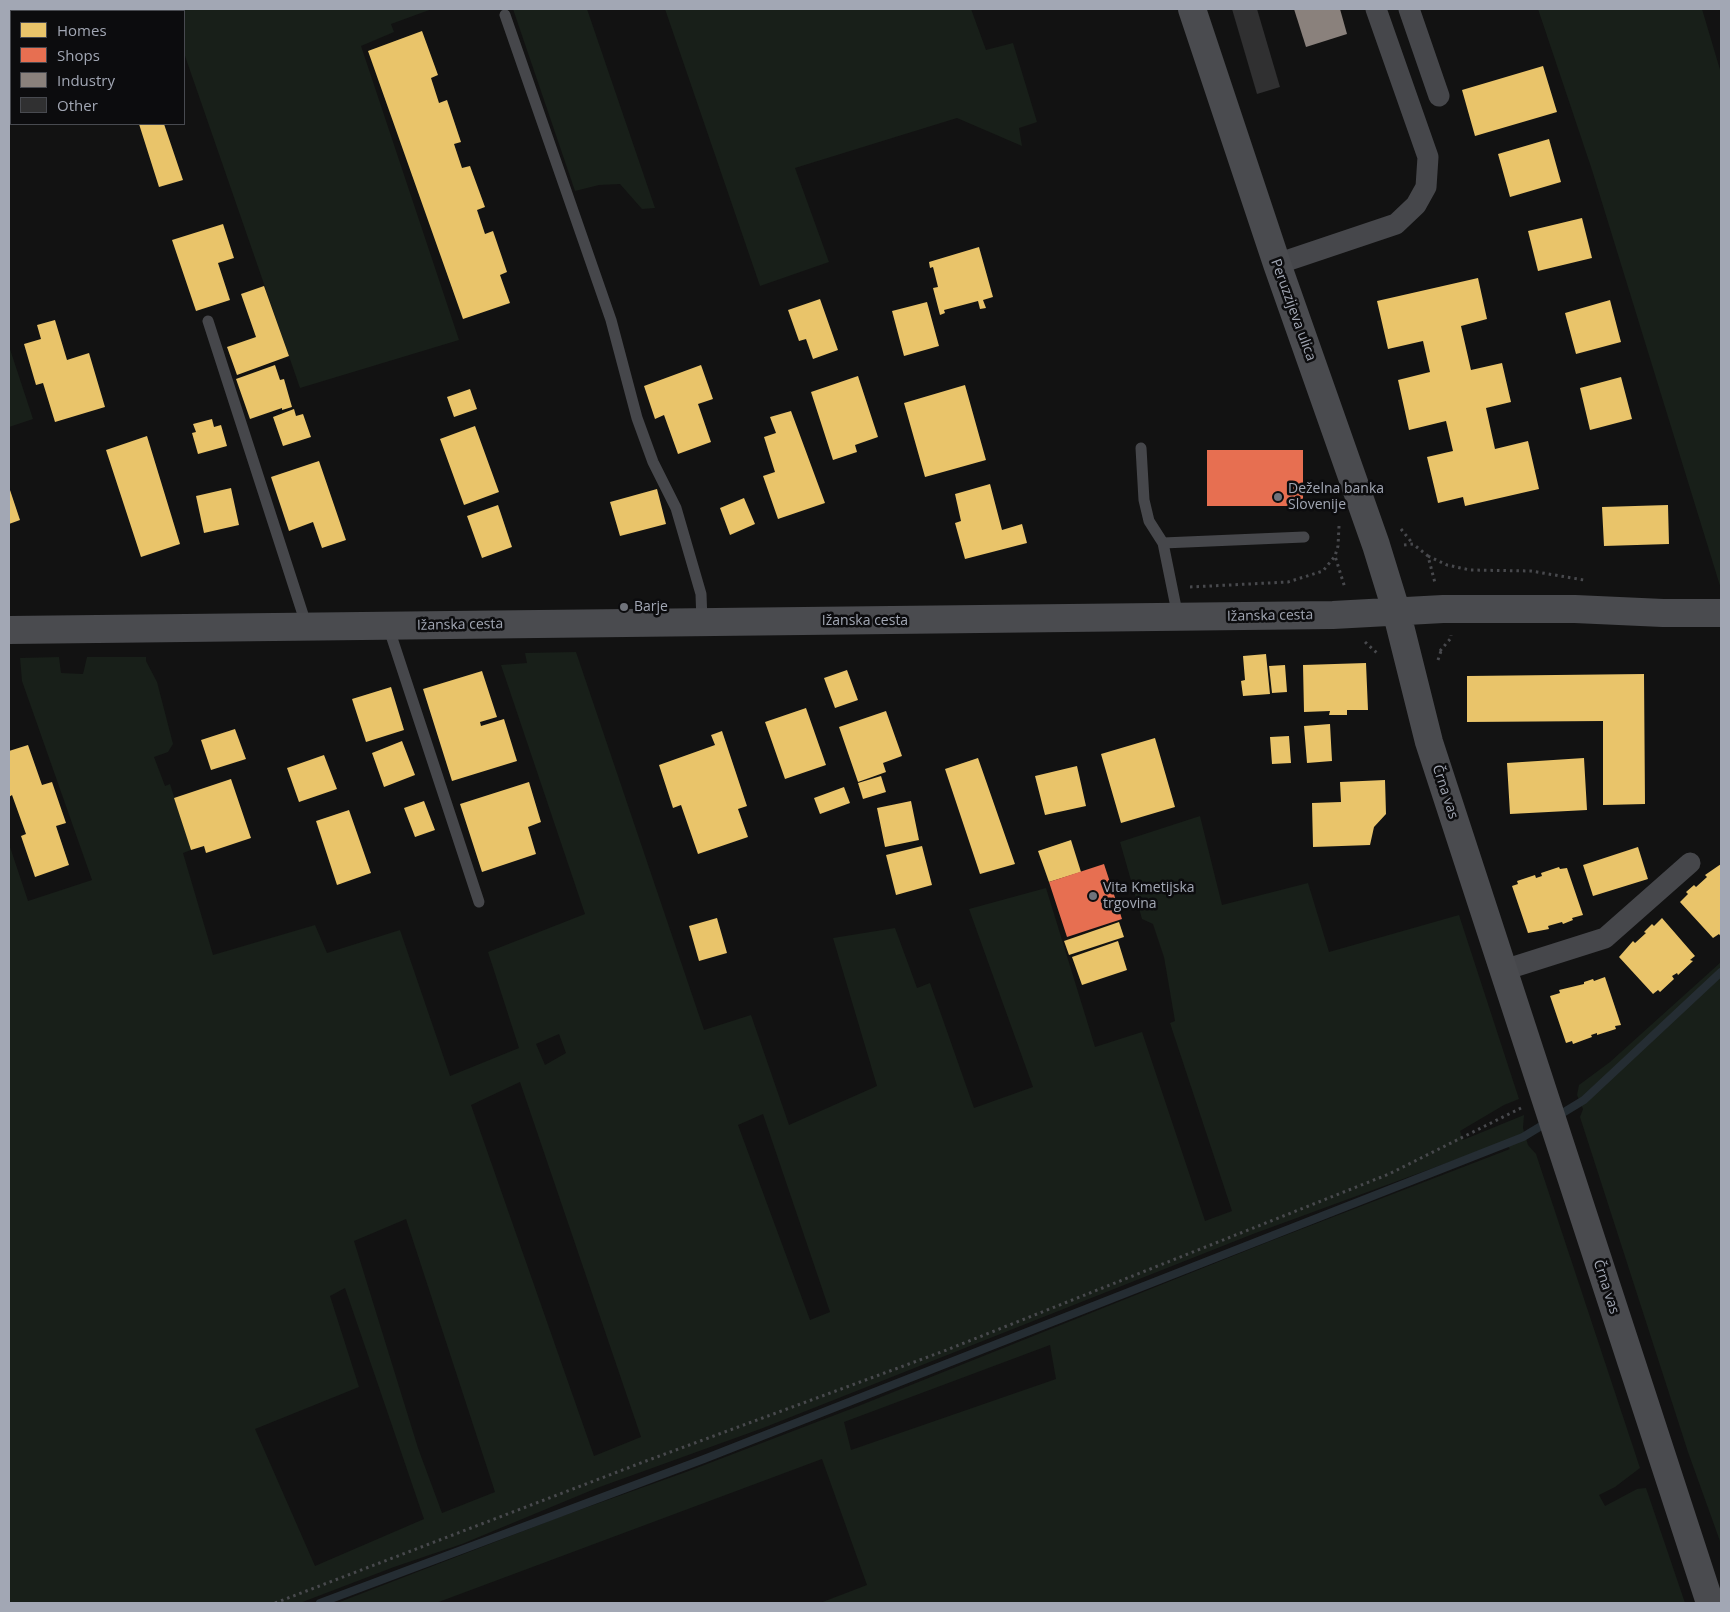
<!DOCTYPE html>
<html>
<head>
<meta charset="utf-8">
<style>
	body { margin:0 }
	#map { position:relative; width:1730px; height:1612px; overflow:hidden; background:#121212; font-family:"Open Sans",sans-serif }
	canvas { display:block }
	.frame { position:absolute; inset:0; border:10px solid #a2a7b4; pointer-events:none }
	.legend { position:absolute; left:10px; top:10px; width:175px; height:115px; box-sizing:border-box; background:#0c0c0e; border:1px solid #484a50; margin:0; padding:6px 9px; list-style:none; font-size:15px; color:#a2a7b4 }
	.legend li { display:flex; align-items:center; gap:10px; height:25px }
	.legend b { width:25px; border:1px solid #484a50 }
</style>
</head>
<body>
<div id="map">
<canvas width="1730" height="1612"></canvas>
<div class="frame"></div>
<ul class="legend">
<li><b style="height:14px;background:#e9c46a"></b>Homes</li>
<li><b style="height:14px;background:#e76f51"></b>Shops</li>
<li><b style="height:14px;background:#8a817c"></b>Industry</li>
<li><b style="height:14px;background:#303031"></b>Other</li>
</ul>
</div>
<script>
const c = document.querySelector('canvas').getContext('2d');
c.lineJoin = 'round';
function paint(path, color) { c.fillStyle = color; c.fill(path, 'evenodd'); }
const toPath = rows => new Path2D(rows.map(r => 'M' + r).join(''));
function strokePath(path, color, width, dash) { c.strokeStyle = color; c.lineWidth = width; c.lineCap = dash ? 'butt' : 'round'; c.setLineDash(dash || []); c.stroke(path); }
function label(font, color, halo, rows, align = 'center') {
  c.font = font + ' "Open Sans",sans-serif'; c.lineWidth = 5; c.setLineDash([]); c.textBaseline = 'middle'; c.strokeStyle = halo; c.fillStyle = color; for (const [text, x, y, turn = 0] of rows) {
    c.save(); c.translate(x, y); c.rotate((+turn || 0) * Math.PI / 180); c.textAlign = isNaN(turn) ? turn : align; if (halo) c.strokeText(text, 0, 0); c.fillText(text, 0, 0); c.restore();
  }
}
const green = toPath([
	[169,9,432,9,391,24,394,32,361,46,459,340,300,388,184,53,184,11,169,11],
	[513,9,587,9,655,208,642,209,620,184,599,185,575,191],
	[665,9,971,9,986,50,1013,43,1037,122,1019,128,1022,146,957,118,795,168,829,262,760,286],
	[1538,9,1702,9,1721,73,1721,589,1592,170],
	[9,346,33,419,9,427],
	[576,652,704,1030,751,1015,789,1125,877,1086,833,938,895,928,917,988,930,983,974,1108,1033,1087,969,909,1046,888,1095,1047,1142,1032,1205,1221,1232,1211,1170,1023,1175,1021,1164,957,1153,924,1142,919,1120,842,1200,816,1222,905,1308,883,1329,952,1459,915,1519,1099,1504,1105,1460,1131,1463,1140,1524,1115,1523,1128,1528,1145,1536,1154,1640,1468,1615,1487,1599,1495,1605,1506,1637,1489,1646,1488,1685,1603,820,1603,867,1585,822,1459,436,1603,337,1603,557,1518,686,1472,856,1407,1268,1242,1510,1149,1504,1142,1253,1234,763,1428,597,1488,462,1544,394,1567,300,1603,9,1603,9,844,28,901,92,880,22,681,20,658,59,657,61,673,83,674,87,657,146,657,146,661,157,682,173,744,168,752,154,757,165,786,170,784,191,850,183,853,213,955,315,925,327,953,400,930,450,1076,519,1048,488,952,585,914,501,665,527,663,525,653],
	[559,1034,566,1053,545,1065,536,1044],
	[520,1082,641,1437,594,1456,471,1105],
	[763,1114,830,1312,810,1320,738,1125],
	[406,1219,495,1492,442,1513,418,1448,354,1241],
	[345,1288,424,1519,315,1566,255,1429,359,1387,330,1296],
	[1050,1345,1056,1379,851,1450,844,1422],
	[1721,962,1721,1544,1688,1452,1580,1117,1583,1109,1577,1095,1579,1085,1610,1062]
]);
const water = toPath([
	[13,9,110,9,109,11,11,11,11,98,9,98,9,12]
]);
const homes = toPath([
	[422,31,438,75,431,78,439,103,447,100,461,142,454,144,462,168,470,166,485,207,477,210,485,234,493,231,507,272,500,275,510,303,463,319,368,51],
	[1543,66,1557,112,1475,136,1462,90],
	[139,124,164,124,183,180,159,187],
	[1549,139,1561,182,1510,197,1498,154],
	[1582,218,1592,258,1538,271,1528,231],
	[223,224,234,258,218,263,230,300,196,311,172,240],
	[979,247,993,297,983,300,986,308,980,309,978,301,944,310,945,313,940,315,933,288,938,287,933,267,930,268,929,262],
	[1478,278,1487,319,1461,326,1471,370,1502,363,1511,402,1486,408,1495,449,1528,441,1539,489,1465,506,1463,497,1438,503,1427,457,1453,451,1446,421,1409,430,1398,380,1430,372,1423,341,1388,349,1377,301],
	[264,286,289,356,237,375,227,347,256,337,241,294],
	[820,299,838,350,813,359,806,339,799,341,788,310],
	[1610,300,1621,342,1576,354,1565,313],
	[927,302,939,346,904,356,892,311],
	[55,320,67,360,89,353,105,407,55,422,43,383,36,385,24,344,41,339,37,325],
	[275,365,280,380,284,379,292,407,282,410,282,408,250,419,236,379],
	[701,365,713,399,698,404,711,442,678,454,664,415,655,419,644,386],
	[858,376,878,437,855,445,857,452,833,460,811,392],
	[1621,377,1632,419,1590,430,1580,388],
	[965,385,986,460,925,477,904,403],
	[470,389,477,409,454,417,447,397],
	[294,409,296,416,303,414,311,437,283,446,273,417],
	[791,411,825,503,778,519,763,476,775,472,764,437,776,433,770,417],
	[212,419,214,427,221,425,227,446,198,454,192,433,196,432,193,424],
	[475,426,499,492,464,505,440,439],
	[147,436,180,544,141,557,106,450],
	[319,461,346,540,322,548,313,522,289,531,271,477],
	[990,484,1002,530,1022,524,1027,543,965,559,955,523,961,521,955,494],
	[9,487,20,520,9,524],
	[231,488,239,525,204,533,196,496],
	[657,489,666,524,620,536,610,502],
	[744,498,755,524,730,535,720,508],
	[498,505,512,547,482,558,467,516],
	[1668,505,1669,544,1604,546,1602,507],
	[1266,654,1270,694,1243,696,1241,681,1245,680,1243,656],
	[1366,663,1368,710,1347,710,1347,715,1329,715,1330,711,1304,712,1303,665],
	[1285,665,1287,692,1272,693,1269,666],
	[847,670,858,700,835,708,824,678],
	[482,671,497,717,480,722,481,726,504,719,517,761,452,781,423,689],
	[1644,674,1645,804,1603,805,1603,721,1467,722,1467,676],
	[391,687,404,730,366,742,352,699],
	[806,708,826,765,785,779,765,722],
	[886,711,902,756,883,763,886,772,858,782,839,727],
	[1330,724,1332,761,1307,763,1304,726],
	[235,729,246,759,211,770,201,740],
	[722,731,747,806,738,809,748,837,698,854,681,805,673,808,659,765,715,745,711,735],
	[1289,736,1291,763,1272,764,1270,737],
	[1155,738,1175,807,1121,823,1101,754],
	[402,741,415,775,384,787,372,753],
	[28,745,42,785,52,782,66,823,56,826,69,865,35,877,21,836,26,834,12,795,9,797,9,751],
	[324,755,337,789,299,802,287,768],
	[978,758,1015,864,980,874,945,769],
	[1584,758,1587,810,1510,814,1507,763],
	[1077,766,1086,806,1045,815,1035,776],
	[881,776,886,792,863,799,858,783],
	[231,779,251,838,206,853,204,846,191,850,174,798],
	[1385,780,1386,814,1374,827,1370,845,1313,847,1312,803,1341,802,1340,782],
	[529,782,541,822,528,827,536,854,482,872,460,804],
	[844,787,850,803,820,814,814,798],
	[424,801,435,830,415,837,404,808],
	[911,801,919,840,885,847,877,808],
	[349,810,371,873,337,885,316,821],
	[1071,840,1081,872,1049,882,1038,851],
	[922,846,932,885,896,895,886,855],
	[1638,847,1648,879,1593,896,1583,865],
	[1721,864,1721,937,1719,934,1713,938,1680,902,1688,894,1686,892,1694,885,1696,887,1707,877,1705,875],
	[1559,867,1560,869,1567,868,1583,915,1572,918,1573,920,1563,924,1562,922,1548,926,1549,929,1528,933,1512,886,1518,884,1517,881,1535,875,1536,878,1542,876,1541,873],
	[717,918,727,953,699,961,689,926],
	[1662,918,1695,956,1690,960,1693,961,1678,975,1677,973,1672,976,1674,979,1660,992,1658,990,1653,994,1619,957,1633,941,1635,943,1646,933,1644,932,1652,924,1654,926],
	[1119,922,1124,937,1069,955,1064,941],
	[1118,941,1127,970,1082,985,1072,957],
	[1605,977,1621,1025,1615,1026,1616,1029,1597,1035,1597,1033,1591,1035,1592,1037,1573,1044,1572,1041,1566,1043,1550,996,1560,993,1559,990,1584,984,1584,982,1593,979,1594,981]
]);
const shops = toPath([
	[1207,450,1303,450,1303,506,1207,506],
	[1104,864,1122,919,1067,937,1049,882]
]);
const industry = toPath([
	[1294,9,1340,9,1347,34,1306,47]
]);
const stream = toPath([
	[320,1603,704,1459,1523,1137,1584,1100,1721,972]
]);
const building = toPath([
	[1232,9,1257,9,1280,87,1257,94]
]);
const path = toPath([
	[1339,526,1338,546,1335,556,1345,588],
	[1401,529,1413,544],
	[1404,545,1413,544,1428,556,1435,583],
	[1428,556,1447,565,1470,570,1531,571,1584,580],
	[1190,587,1288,582,1323,571,1335,556],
	[1365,642,1377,653],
	[1440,651,1451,638,1451,635],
	[1438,660,1441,651],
	[275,1603,646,1461,944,1351,1389,1174,1521,1108]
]);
const lane = toPath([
	[505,15,611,320,637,418,653,462,676,508,701,594,702,622],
	[208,321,307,627],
	[1141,448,1144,500,1149,521,1163,543],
	[1178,617,1163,543,1304,537],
	[388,626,479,902]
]);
const street = toPath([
	[1409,9,1439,96],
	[1277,264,1396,224,1416,205,1426,187,1428,157,1376,9],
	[1504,970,1605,938,1690,863]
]);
const secondary = toPath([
	[1192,9,1277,264,1376,545,1396,610,1429,742,1710,1603],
	[9,630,1333,615,1443,609,1575,609,1663,613,1721,613]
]);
const markers = [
	[1278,497,5,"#70737b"],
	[624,607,5,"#70737b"],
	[1093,896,5,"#70737b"]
];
const streetNames = [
	["Peruzzijeva ulica",1293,310,70],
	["Ižanska cesta",1270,616,-1],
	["Ižanska cesta",865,621],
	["Ižanska cesta",460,625,-1],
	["Črna vas",1445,792,72],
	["Črna vas",1606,1287,72]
];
const poiNames = [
	["Deželna banka",1288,489],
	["Slovenije",1288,505],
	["Barje",634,607],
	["Vita Kmetijska",1103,888],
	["trgovina",1103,904]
];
paint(green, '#181f19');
paint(water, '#252d33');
paint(homes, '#e9c46a');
paint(shops, '#e76f51');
paint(industry, '#8a817c');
strokePath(stream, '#252d33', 8);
paint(building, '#303031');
strokePath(path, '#48494d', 3, [2.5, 4]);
strokePath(lane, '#46474b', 11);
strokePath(street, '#46474b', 21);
strokePath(secondary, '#4a4b4f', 28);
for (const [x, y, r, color] of markers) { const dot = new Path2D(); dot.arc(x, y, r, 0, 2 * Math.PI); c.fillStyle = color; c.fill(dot); strokePath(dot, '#0c0c0e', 2); }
label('14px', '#a2a7b4', '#0c0c0e', streetNames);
label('14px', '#a2a7b4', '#0c0c0e', poiNames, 'left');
</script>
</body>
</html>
